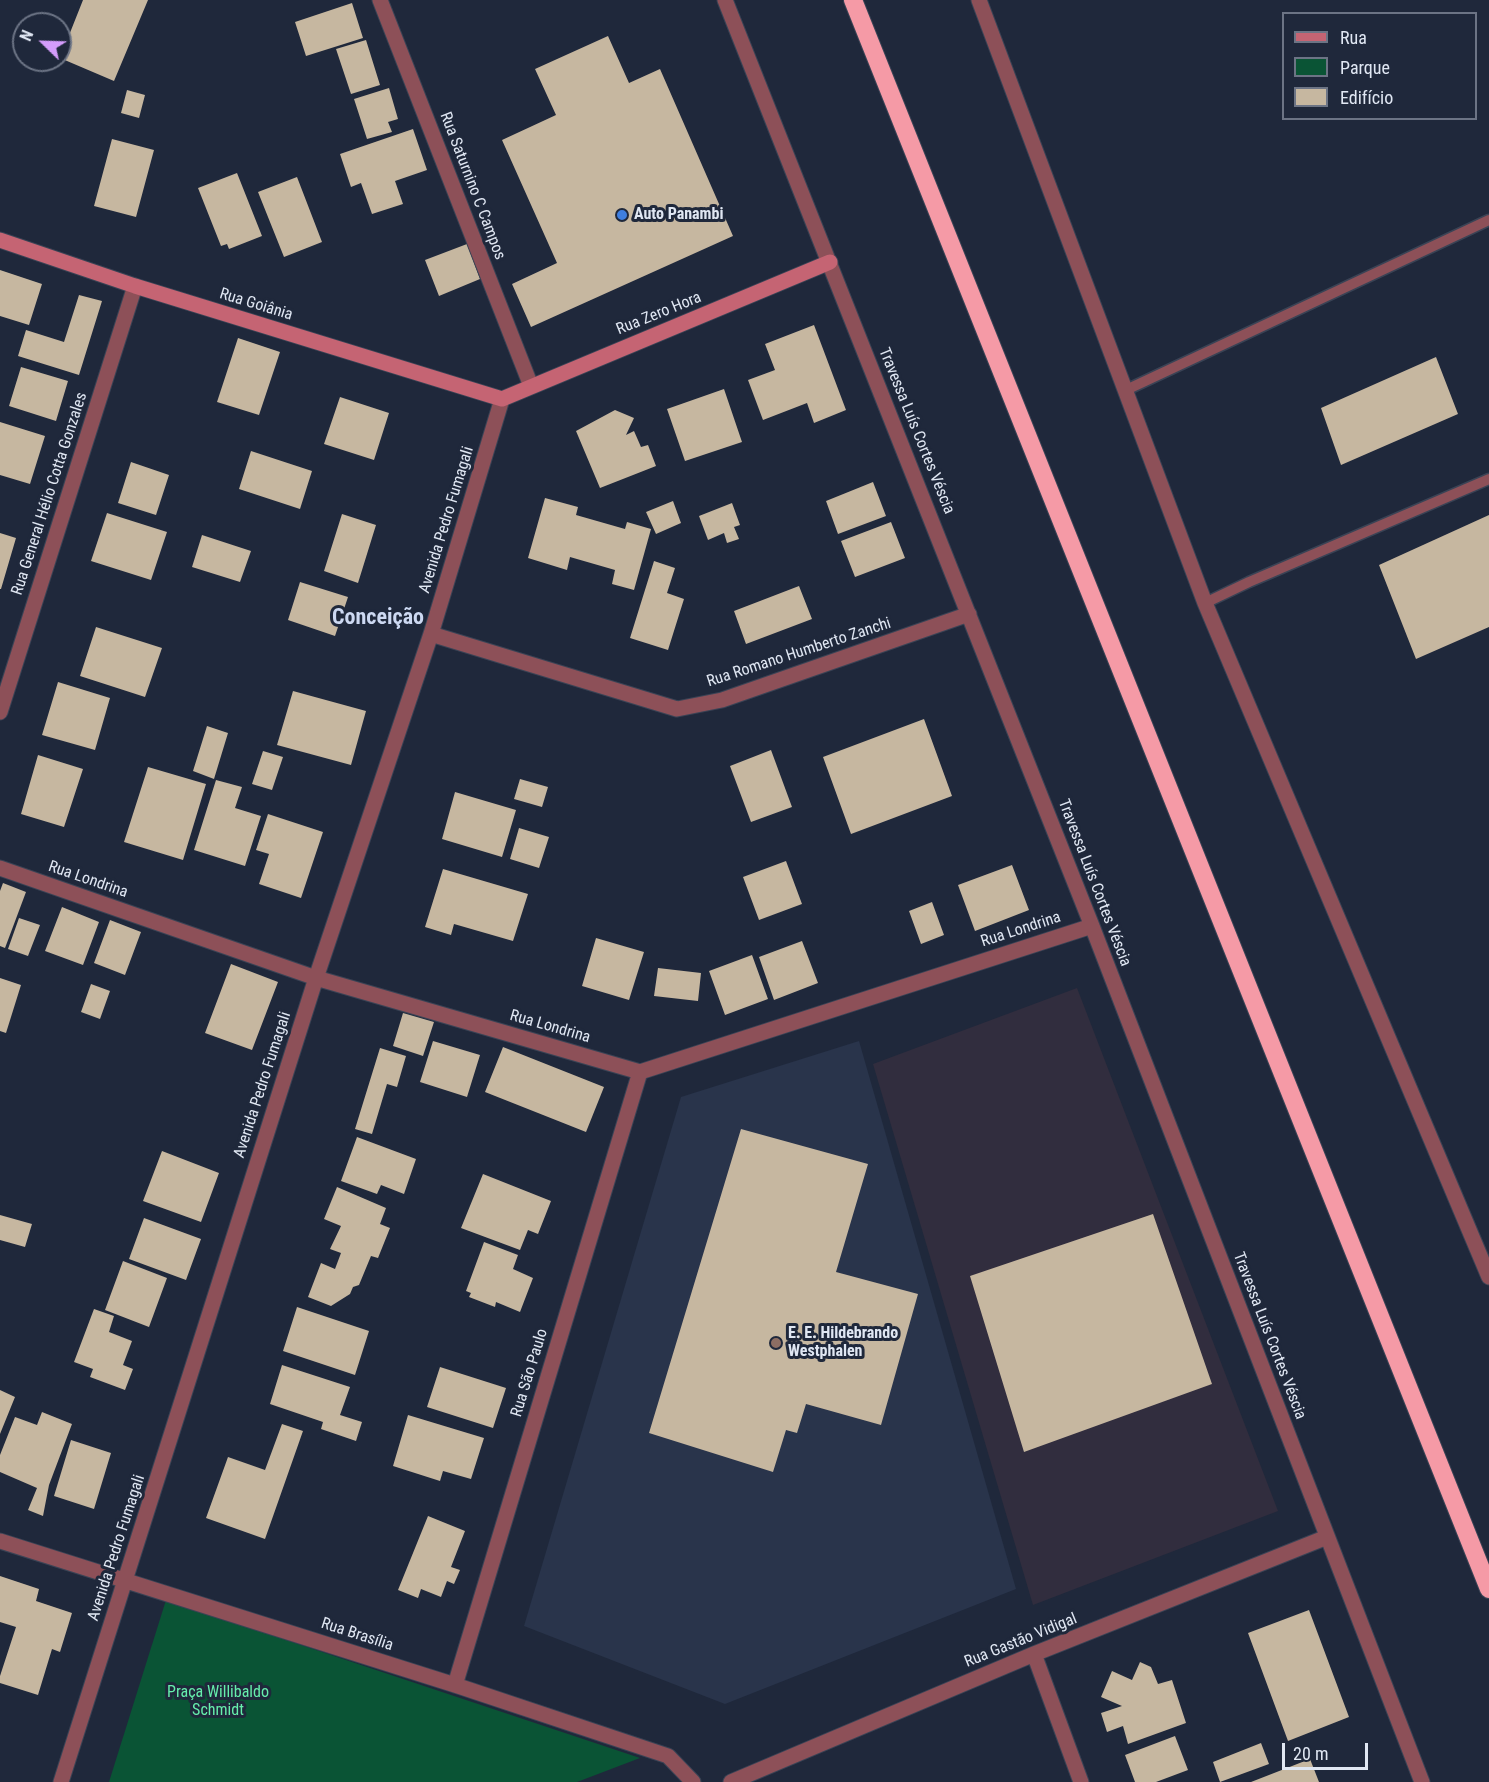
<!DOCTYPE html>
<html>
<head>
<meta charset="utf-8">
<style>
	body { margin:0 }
	#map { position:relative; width:1489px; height:1782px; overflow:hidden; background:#1f283b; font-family:"Roboto Condensed",sans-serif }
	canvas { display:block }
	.legend { position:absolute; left:1282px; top:12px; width:195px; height:108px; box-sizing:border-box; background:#1f283b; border:2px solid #6c7485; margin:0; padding:8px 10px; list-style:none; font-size:18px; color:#e0e7f3 }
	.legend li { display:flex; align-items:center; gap:12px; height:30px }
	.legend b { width:30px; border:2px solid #6c7485 }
	.north { position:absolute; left:12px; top:12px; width:60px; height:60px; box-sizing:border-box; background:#1f283b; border:2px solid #6c7485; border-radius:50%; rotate:293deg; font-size:16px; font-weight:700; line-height:24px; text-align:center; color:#e0e7f3 }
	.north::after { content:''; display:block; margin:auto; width:21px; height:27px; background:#d49cfb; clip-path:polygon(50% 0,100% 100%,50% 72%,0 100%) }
	.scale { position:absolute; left:1282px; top:1743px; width:86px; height:27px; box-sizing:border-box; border:3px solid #e0e7f3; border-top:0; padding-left:8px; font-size:18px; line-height:21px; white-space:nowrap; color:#e0e7f3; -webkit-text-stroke:4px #1f283b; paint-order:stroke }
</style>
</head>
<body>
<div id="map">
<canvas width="1489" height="1782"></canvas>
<ul class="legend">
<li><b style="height:8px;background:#c56473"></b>Rua</li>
<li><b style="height:16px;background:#0a5435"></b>Parque</li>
<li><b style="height:16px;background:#c6b7a0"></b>Edifício</li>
</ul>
<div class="north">N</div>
<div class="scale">20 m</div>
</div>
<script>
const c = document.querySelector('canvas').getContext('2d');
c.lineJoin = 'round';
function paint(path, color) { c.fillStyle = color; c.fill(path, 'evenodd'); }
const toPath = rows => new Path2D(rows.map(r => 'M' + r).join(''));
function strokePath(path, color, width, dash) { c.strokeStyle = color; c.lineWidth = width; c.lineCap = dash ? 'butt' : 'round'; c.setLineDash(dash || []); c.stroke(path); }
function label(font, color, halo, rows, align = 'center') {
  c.font = font + ' "Roboto Condensed",sans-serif'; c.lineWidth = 6; c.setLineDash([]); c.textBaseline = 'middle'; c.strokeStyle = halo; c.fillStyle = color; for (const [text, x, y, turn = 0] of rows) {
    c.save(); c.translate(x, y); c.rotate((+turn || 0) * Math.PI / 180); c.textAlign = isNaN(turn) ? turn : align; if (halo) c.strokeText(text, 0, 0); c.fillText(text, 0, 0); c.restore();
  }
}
const industrial = toPath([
	[1077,988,1278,1511,1033,1605,873,1064]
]);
const built = toPath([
	[859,1041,1016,1589,725,1704,524,1626,681,1097]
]);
const green = toPath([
	[166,1600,640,1758,577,1782,109,1782]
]);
const building = toPath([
	[83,0,148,0,114,81,60,58],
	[352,3,363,38,306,56,295,22],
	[608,36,629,83,660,69,733,236,531,327,512,284,557,263,502,140,556,115,535,69],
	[366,40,380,85,351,94,336,49],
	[389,88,398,119,388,122,392,132,367,139,354,99],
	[127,90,145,95,139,118,121,113],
	[413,129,427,170,395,181,403,204,372,214,361,183,351,187,340,154],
	[112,139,154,150,136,217,94,206],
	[237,173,262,236,229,249,227,244,221,246,198,188],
	[297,177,322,242,284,257,258,192],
	[467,244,480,279,439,296,425,260],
	[0,270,42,284,29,325,0,316],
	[79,295,102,301,79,375,18,356,26,330,64,342],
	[814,325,846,410,814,423,807,403,763,420,748,380,775,370,765,344],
	[238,338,280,352,259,415,217,402],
	[1436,357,1458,414,1341,465,1321,408],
	[21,367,68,381,56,421,9,406],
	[724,389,742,442,685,461,667,409],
	[340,397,389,413,374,460,324,444],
	[615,410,634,418,626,435,634,431,641,447,648,445,656,466,600,488,576,431],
	[0,422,45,436,30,484,0,475],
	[251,451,312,471,300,509,239,489],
	[131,462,169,475,156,515,118,503],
	[873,482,886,516,838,534,826,501],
	[545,498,578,507,576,515,625,529,627,522,651,529,634,590,612,584,615,570,570,557,567,570,528,558],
	[673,501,681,523,656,534,646,512],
	[732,503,740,525,734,527,739,539,727,543,724,533,708,540,699,516],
	[107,513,167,532,151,580,91,561],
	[342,514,376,525,358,583,324,571],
	[1489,515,1489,627,1416,659,1379,565],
	[891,522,905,558,855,577,841,541],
	[0,533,16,538,1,589,0,589],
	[202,535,251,551,240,582,192,567],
	[654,561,675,568,667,593,684,599,668,650,630,638],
	[300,582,348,597,335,636,288,620],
	[799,586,812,619,746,644,734,611],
	[96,627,162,648,145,697,80,676],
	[58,682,110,698,95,750,42,735],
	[293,691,366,711,351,765,277,745],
	[924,719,952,796,851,834,823,757],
	[207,726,228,733,214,779,193,771],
	[771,750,792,807,751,822,730,766],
	[263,751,283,757,272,790,252,784],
	[38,755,83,769,64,827,21,814],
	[148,767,206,784,183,860,124,842],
	[520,779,548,787,542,807,514,799],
	[216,780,242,787,235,808,261,816,245,866,194,850],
	[455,792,516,810,502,857,442,839],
	[268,814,323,832,301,898,259,884,269,854,256,850],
	[519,828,549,837,539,868,510,859],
	[786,861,802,904,759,920,743,877],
	[1012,865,1029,910,975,931,958,885],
	[443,869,528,894,513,941,454,924,451,935,425,927],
	[3,883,26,892,5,948,0,946,0,891],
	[932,902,944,935,921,944,909,911],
	[62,907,99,922,83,965,45,951],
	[19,918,40,925,28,956,8,949],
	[110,920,141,932,125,975,94,963],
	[596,938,644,952,629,1000,582,986],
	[802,941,818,983,774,1000,759,957],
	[752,955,768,999,725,1015,709,971],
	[231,964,278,982,252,1050,205,1033],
	[658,968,701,973,698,1001,654,996],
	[0,978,21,985,6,1033,0,1031],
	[91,984,110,991,100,1019,81,1012],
	[403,1013,434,1022,423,1056,393,1046],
	[433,1041,480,1055,467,1097,420,1082],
	[503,1047,604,1087,586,1132,485,1092],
	[380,1048,406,1056,397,1087,387,1084,372,1134,355,1129],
	[741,1129,868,1164,836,1272,918,1294,881,1425,806,1404,797,1433,786,1430,773,1472,649,1433],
	[357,1137,416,1159,404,1194,381,1185,377,1194,341,1181],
	[162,1151,219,1173,201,1222,143,1201],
	[483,1174,551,1201,538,1234,528,1230,520,1250,461,1228],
	[337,1187,386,1208,380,1224,390,1228,378,1258,371,1256,359,1285,353,1287,350,1294,331,1306,308,1297,321,1263,335,1269,341,1253,330,1249,341,1226,324,1219],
	[1153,1214,1212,1384,1024,1452,970,1276],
	[0,1215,32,1224,25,1247,0,1240],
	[144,1218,201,1239,186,1280,129,1259],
	[484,1242,518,1255,513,1269,533,1278,520,1312,496,1302,495,1307,469,1297,471,1293,466,1291],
	[123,1261,167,1278,149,1327,105,1310],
	[297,1307,369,1331,355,1375,283,1351],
	[94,1309,114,1316,109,1332,132,1341,123,1365,133,1369,125,1390,90,1377,93,1369,74,1362],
	[282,1365,350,1387,340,1415,362,1422,356,1441,321,1429,323,1422,270,1404],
	[440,1367,506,1388,493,1428,427,1407],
	[0,1390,15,1397,0,1434],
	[42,1412,72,1424,49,1485,43,1516,28,1510,37,1488,0,1472,0,1455,15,1417,37,1425],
	[408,1415,484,1438,471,1479,443,1471,440,1481,393,1466],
	[282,1424,303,1431,265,1539,206,1518,228,1457,265,1470],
	[71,1440,111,1453,94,1509,54,1496],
	[428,1516,465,1531,451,1567,460,1570,454,1584,447,1581,441,1597,421,1589,418,1598,398,1590],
	[0,1576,39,1589,36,1601,72,1613,60,1652,52,1649,38,1695,0,1683,0,1676,16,1627,0,1622],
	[1309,1610,1349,1717,1288,1741,1248,1633],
	[1140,1662,1151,1667,1158,1684,1172,1680,1186,1723,1128,1744,1123,1726,1107,1732,1101,1713,1122,1706,1101,1697,1112,1671,1132,1680],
	[1175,1736,1188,1770,1156,1782,1135,1782,1125,1755],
	[1261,1743,1269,1764,1220,1782,1213,1762],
	[1310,1759,1319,1782,1251,1782]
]);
const lane = toPath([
	[1126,390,1489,220],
	[1205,603,1249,582,1489,479]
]);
const street = toPath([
	[380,0,531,386],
	[725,0,1092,926,1422,1782],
	[979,0,1205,603,1489,1277],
	[431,634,677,709,722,700,969,614],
	[0,712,135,286],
	[0,868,316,978,640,1072,1092,926],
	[0,1541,455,1685,668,1756,693,1782],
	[1034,1654,1081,1782],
	[455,1685,640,1072],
	[61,1782,316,978,431,634,502,399],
	[731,1782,1034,1654,1327,1537]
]);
const secondary = toPath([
	[0,240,135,286,502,399,830,262]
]);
const highway = toPath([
	[853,0,1489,1589]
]);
const markers = [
	[622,215,6,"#3f7fe0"],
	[776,1343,6,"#8d6e63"]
];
const streetNames = [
	["Rua Saturnino C Campos",472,186,69],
	["Rua Goiânia",256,305,17],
	["Rua Zero Hora",659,314,-22],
	["Travessa Luís Cortes Véscia",916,431,68],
	["Rua General Hélio Cotta Gonzales",50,494,-72],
	["Avenida Pedro Fumagali",447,520,-73],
	["Rua Romano Humberto Zanchi",799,653,-18],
	["Rua Londrina",88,880,19],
	["Travessa Luís Cortes Véscia",1094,883,69],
	["Rua Londrina",1021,930,-18],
	["Rua Londrina",550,1027,16],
	["Avenida Pedro Fumagali",263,1085,-72],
	["Travessa Luís Cortes Véscia",1269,1336,69],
	["Rua São Paulo",530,1373,-73],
	["Avenida Pedro Fumagali",117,1548,-72],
	["Rua Brasília",357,1635,18],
	["Rua Gastão Vidigal",1021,1641,-22]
];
const poiNames = [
	["Auto Panambi",634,215],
	["E. E. Hildebrando",788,1334],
	["Westphalen",788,1352]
];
const parkNames = [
	["Praça Willibaldo",218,1693],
	["Schmidt",218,1711]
];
const districtNames = [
	["Conceição",378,618]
];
paint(industrial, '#312d3e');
paint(built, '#29344b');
paint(green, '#0a5435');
paint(building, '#c6b7a0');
strokePath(lane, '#3a4355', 13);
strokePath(street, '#3a4355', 17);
strokePath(secondary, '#3a4355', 17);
strokePath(highway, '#3a4355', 20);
strokePath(lane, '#8d5058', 10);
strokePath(street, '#8d5058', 15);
strokePath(secondary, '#c56473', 15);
strokePath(highway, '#f59aa6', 18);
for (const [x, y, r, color] of markers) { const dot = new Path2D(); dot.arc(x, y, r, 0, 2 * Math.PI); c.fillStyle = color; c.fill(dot); strokePath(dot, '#1f283b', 2); }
label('16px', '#e0e7f3', '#1f283b', streetNames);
label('bold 16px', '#e0e7f3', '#1f283b', poiNames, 'left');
label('16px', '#66eeac', '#1f283b', parkNames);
label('bold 22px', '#cdd9f2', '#1f283b', districtNames);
</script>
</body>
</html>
